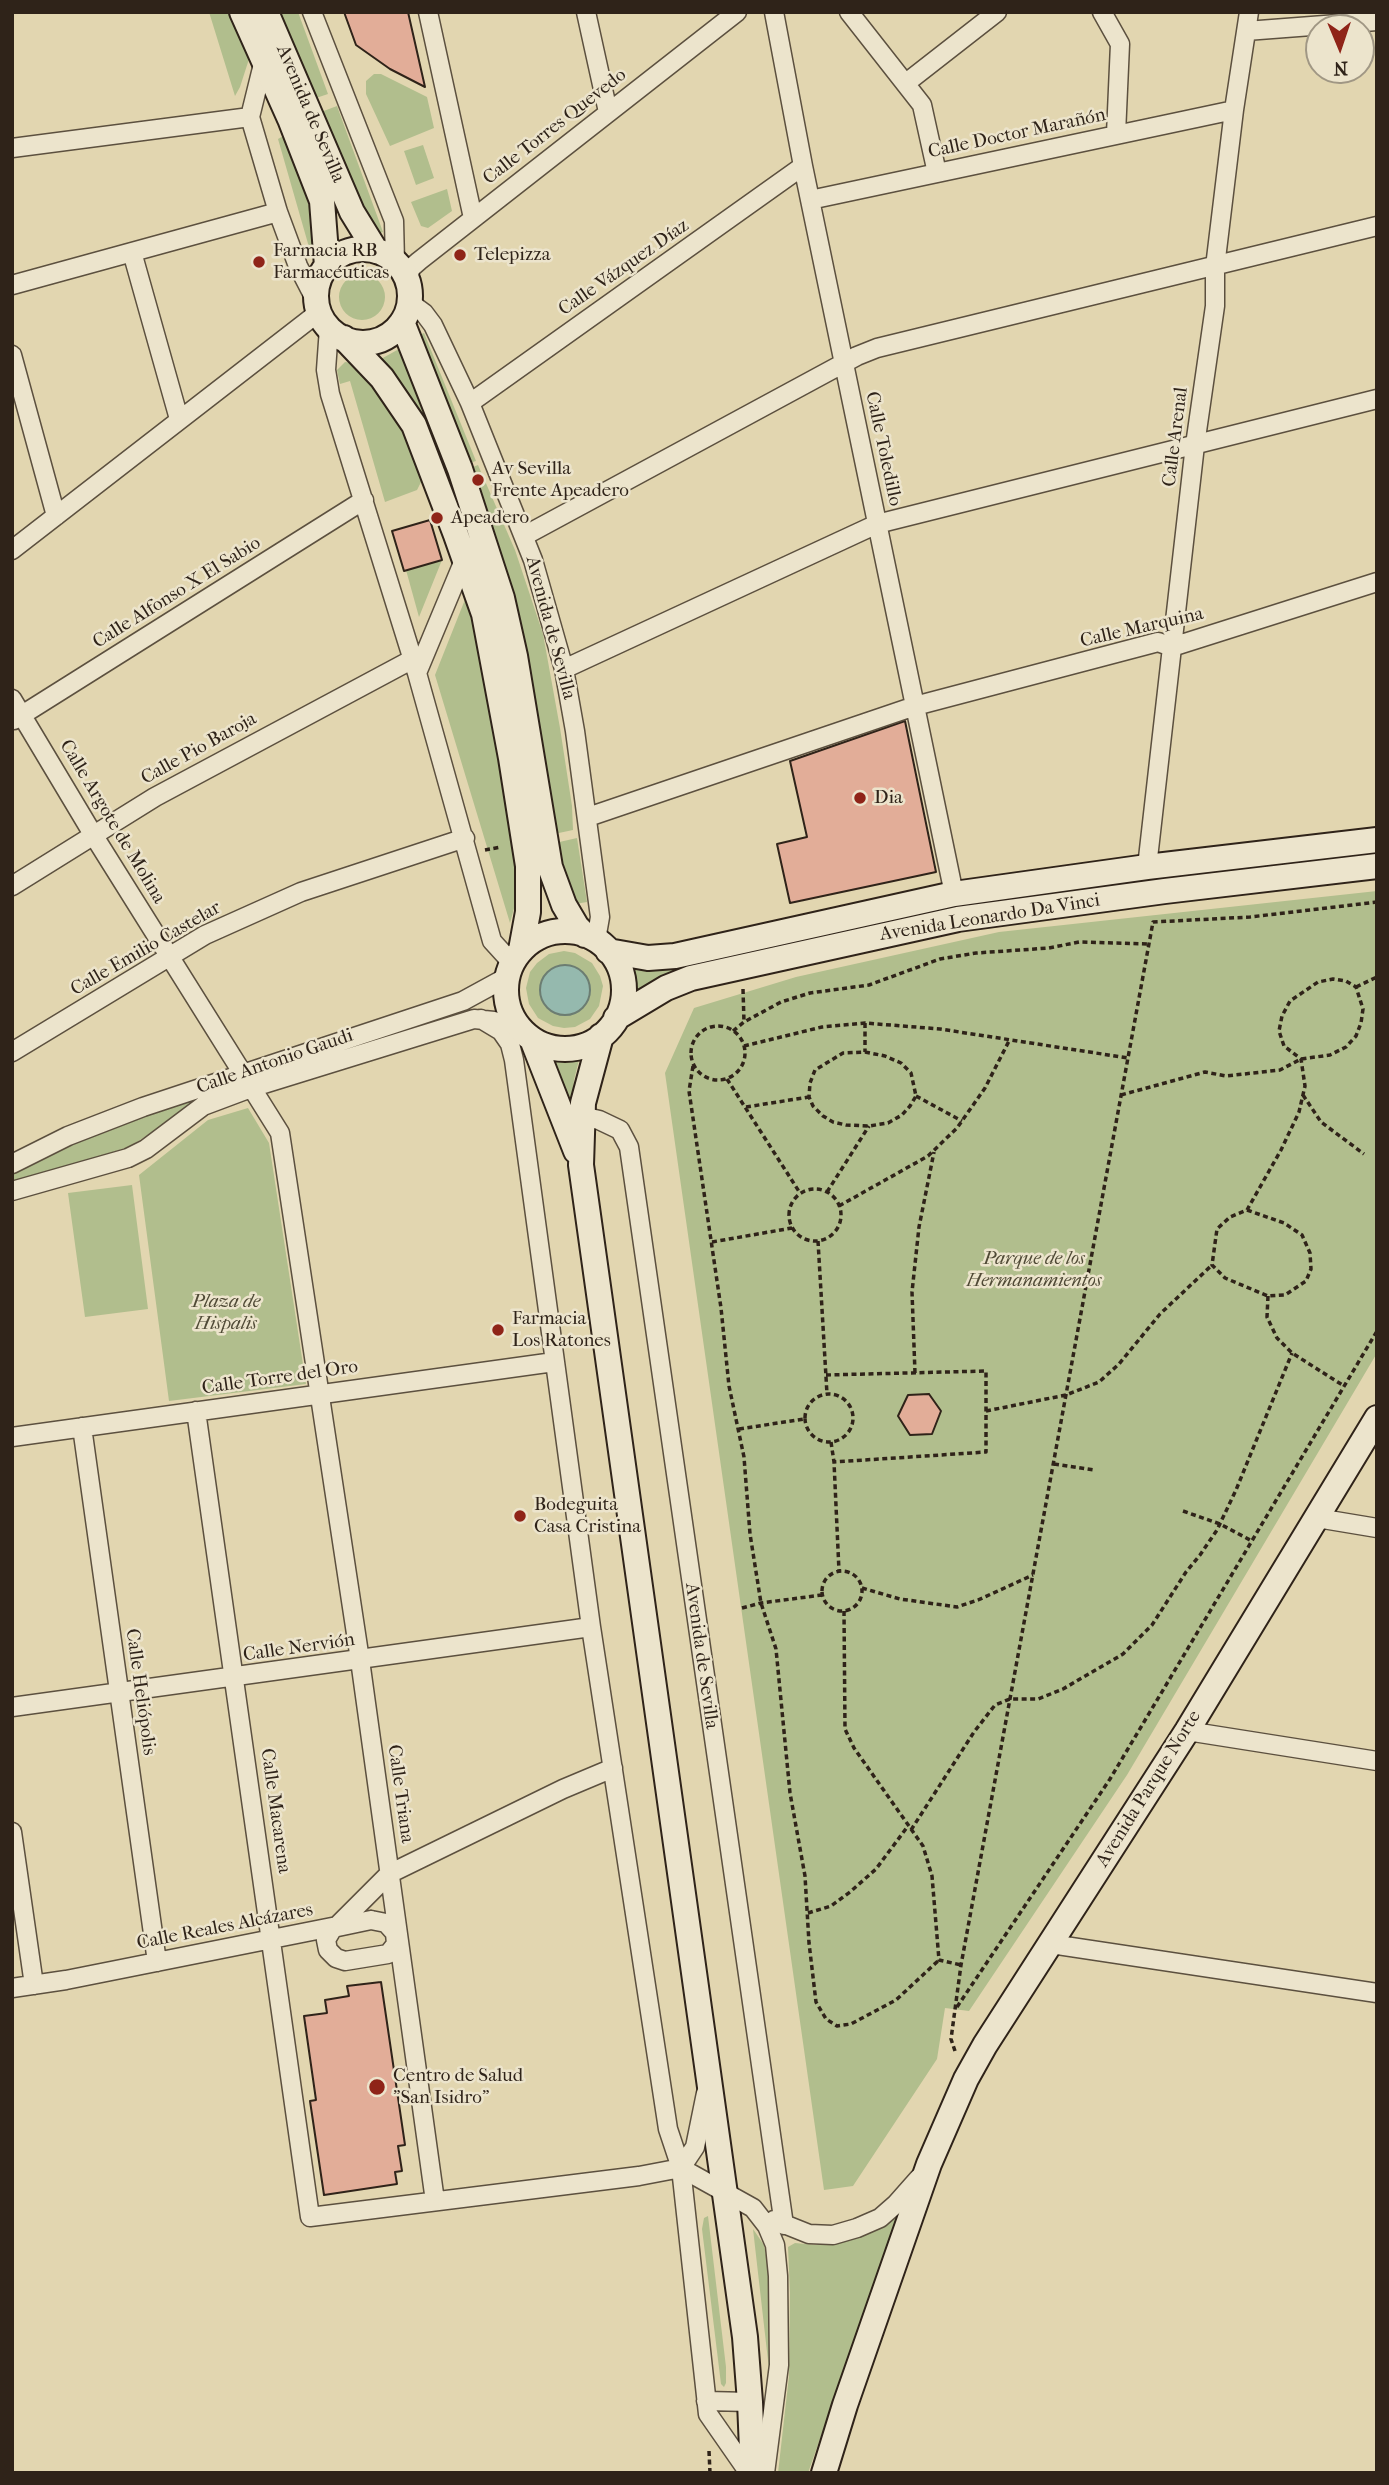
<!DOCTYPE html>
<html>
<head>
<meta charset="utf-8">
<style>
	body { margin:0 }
	#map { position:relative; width:1389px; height:2485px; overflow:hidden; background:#e2d6b0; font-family:"IM FELL French Canon",serif }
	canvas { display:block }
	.frame { position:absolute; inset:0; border:14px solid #2f2319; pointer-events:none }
	.north { position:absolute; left:1305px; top:14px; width:70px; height:70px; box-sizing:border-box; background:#ece4cc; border:2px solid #a09784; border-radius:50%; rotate:178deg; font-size:19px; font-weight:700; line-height:28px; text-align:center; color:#2f2319 }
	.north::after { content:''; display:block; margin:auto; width:24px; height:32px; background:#8f2418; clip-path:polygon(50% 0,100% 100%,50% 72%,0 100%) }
</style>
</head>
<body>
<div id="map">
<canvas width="1389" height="2485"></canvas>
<div class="frame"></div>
<div class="north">N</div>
</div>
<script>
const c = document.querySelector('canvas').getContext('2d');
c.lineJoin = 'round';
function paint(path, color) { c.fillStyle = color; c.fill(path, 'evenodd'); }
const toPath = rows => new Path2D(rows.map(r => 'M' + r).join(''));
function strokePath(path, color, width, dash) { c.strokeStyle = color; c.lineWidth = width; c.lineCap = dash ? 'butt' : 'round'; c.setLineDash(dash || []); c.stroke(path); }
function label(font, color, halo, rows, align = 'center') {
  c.font = font + ' "IM FELL French Canon",serif'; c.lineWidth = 5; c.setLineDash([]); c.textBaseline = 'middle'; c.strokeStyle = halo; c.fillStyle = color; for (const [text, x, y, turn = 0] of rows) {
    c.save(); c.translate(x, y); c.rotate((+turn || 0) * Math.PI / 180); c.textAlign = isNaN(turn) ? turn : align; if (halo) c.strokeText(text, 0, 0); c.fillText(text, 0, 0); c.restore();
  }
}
const green = toPath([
	[209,12,231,12,250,56,240,87,235,96],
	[276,12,298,12,328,94,313,99],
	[374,74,381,74,427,97,434,128,390,146,366,94,366,81],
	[337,106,383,232,378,234,365,213,321,112],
	[285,135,310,209,313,243,311,254,278,139],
	[423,145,434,178,416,185,404,151],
	[447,189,452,211,428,228,421,226,411,202],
	'339 297a23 23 0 1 1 46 0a23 23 0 1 1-46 0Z',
	[424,333,476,461,469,463,417,336],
	[399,349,447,472,444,473,381,359],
	[345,362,352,363,370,381,405,428,422,472,422,480,417,490,385,502,350,381,340,384,337,370],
	[478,465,515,550,543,634,560,728,572,806,573,830,554,834,470,468],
	[442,560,419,617,406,570],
	[466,597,483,667,515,850,516,901,510,923,435,675],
	[577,838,587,902,575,904,555,843],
	[1377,891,1377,1353,1127,1775,969,2011,945,2008,937,2059,853,2186,824,2190,665,1073,694,1008,796,977,999,932],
	[564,951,575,953,592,963,600,976,603,986,599,1006,590,1019,575,1027,564,1028,553,1026,538,1018,529,1004,526,988,530,972,537,963,549,954],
	[562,966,574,967,584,975,556,1013,543,1002,540,987,547,973],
	[690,965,674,972,631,1000,632,986,628,967],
	[580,1056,574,1080,571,1113,548,1057,560,1059],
	[192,1097,197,1103,129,1147,12,1183,12,1172,80,1138],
	[248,1108,269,1143,306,1384,169,1401,139,1175,208,1120],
	[132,1185,148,1309,85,1317,68,1193],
	[899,2214,808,2473,778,2473,789,2376,790,2293,788,2247,795,2243,816,2245,851,2240,878,2229],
	[708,2216,726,2367,726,2383,724,2387,721,2384,702,2229,704,2218],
	[753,2229,764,2245,769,2270,770,2378]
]);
const water = toPath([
	'540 990a25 25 0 1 1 50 0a25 25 0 1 1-50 0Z'
]);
const building = toPath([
	[344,12,408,12,425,87,390,69,356,45,344,12],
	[430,520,442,560,404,571,392,531,430,520],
	[905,721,936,872,790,903,777,844,807,837,790,761,905,721],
	[929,1394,941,1411,932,1434,910,1435,898,1416,908,1395,929,1394],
	[381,1982,405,2145,398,2146,402,2171,395,2172,397,2184,324,2195,310,2101,316,2100,304,2016,327,2013,325,2000,349,1996,347,1986,381,1982]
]);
const path = toPath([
	[485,850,501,847],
	[1356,987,1377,977],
	[743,989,744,1022],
	[865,1023,865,1052],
	'691 1053a27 27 0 1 1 54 0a27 27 0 1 1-54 0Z',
	[733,1031,744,1022,781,1002,810,993,869,985,940,959,976,953,1049,948,1079,942,1149,944],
	[744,1046,822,1027,865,1023,940,1029,1128,1058],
	[865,1052,885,1056,901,1063,911,1073,916,1096,910,1106,902,1115,888,1123,869,1126,846,1125,833,1122,823,1116,813,1106,809,1097,810,1083,815,1070,843,1053,865,1052],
	[693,1066,689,1091,721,1308,729,1386,744,1457,750,1534,761,1603,776,1649,790,1793,805,1876,809,1943,816,2002,826,2019,837,2026,851,2024,896,2000,939,1960],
	[727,1079,800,1193],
	[1121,1095,1205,1072,1226,1076,1280,1070,1301,1059,1330,1055,1346,1047,1356,1036,1361,1023,1363,1009,1356,987,1346,981,1333,979,1318,982,1290,1001,1282,1016,1279,1031,1284,1046,1301,1059,1305,1086,1299,1112,1281,1150,1247,1210],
	[1303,1095,1321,1122,1364,1154],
	[916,1096,962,1121],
	[746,1107,809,1097],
	'789 1215a26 26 0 1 1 52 0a26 26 0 1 1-52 0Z',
	[827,1192,869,1126],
	[839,1206,928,1156,957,1128,985,1088,1010,1039],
	[1247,1210,1284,1223,1302,1235,1310,1253,1311,1269,1306,1281,1285,1295,1268,1296,1225,1278,1212,1265,1217,1229,1230,1217,1247,1210],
	[818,1241,827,1394],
	[712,1242,792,1228],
	[1268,1296,1267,1317,1277,1338,1292,1353,1344,1386],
	[915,1373,912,1292,919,1227,934,1152],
	[826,1375,986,1371,986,1452,834,1462],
	'805 1418a24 24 0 1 1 48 0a24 24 0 1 1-48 0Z',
	[986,1411,1066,1395,1099,1382,1119,1364,1160,1314,1212,1265],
	[739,1429,804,1419],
	[831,1442,834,1462,839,1571],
	[1054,1464,1094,1470],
	[1183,1511,1220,1524,1252,1541],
	'822 1591a20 20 0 1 1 40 0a20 20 0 1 1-40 0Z',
	[862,1588,900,1599,957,1607,978,1600,1033,1575],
	[742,1608,761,1603,822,1595],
	[844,1611,845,1729,854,1748,923,1846,932,1876,939,1960,961,1965],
	[911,1830,974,1732,995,1705,1010,1699,1038,1699,1063,1689,1123,1654,1152,1625,1186,1572,1200,1555,1217,1530,1236,1490,1292,1353],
	[808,1913,831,1906,850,1892,876,1869,908,1826],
	[957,2007,1110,1779,1377,1331],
	[955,2051,951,2039,961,1965,1153,922,1250,917,1377,902],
	[709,2451,710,2473]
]);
const street = toPath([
	[312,12,394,221,395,262],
	[428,12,473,218],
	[586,12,608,112],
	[774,12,803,166,954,894],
	[849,12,922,105,937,173],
	[1102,12,1120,44,1116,134],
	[1246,31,1377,21],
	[264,60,250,117,278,212,298,266,316,301],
	[906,83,997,12],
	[12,148,250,117],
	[810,200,1234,110],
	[132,252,179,419],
	[407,280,411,268,419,261,737,12],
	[12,285,278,212],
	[409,302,424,313,433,325,470,403,533,560,564,669,575,731,600,917,596,940],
	[329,328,326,370,330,394,417,673,492,941,512,963],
	[12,355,56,516],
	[470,403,803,166],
	[524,536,857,356,877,348,1377,226],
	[12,550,319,312],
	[564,669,877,524,1377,399],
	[417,673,465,558],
	[12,699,94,836,280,1133,360,1660,435,2201],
	[14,720,364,500],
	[588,817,915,706,1158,642,1172,647,1377,582],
	[1147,867,1195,445,1215,306,1215,267,1234,110,1249,12],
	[12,886,155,797,413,659],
	[481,1019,501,1031,510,1044,514,1060,591,1627,668,2129,681,2168],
	[12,1052,205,935,301,892,465,838],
	[582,1116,599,1120,620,1130,629,1147,784,2225],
	[12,1164,68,1136,143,1107,463,1001,507,977],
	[12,1191,128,1158,146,1149,203,1106,251,1088,474,1019,494,1021,522,1030],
	[196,1411,310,2217,639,2176,681,2168,708,2414,749,2473],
	[82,1427,157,1962],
	[12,1437,554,1362],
	[1317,1518,1377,1528],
	[12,1707,591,1627],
	[1187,1731,1377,1761],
	[12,1832,34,1985],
	[371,1920,386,1923,395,1933,396,1944,388,1954,345,1961,336,1958,328,1950,326,1940,333,1928,371,1920],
	[1051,1944,1377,1993],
	[12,1988,66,1980,337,1926,389,1874,563,1789,613,1768],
	[681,2168,753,2208,767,2226,775,2245,778,2276,779,2365,765,2473],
	[681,2168,695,2147,706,2093],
	[774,2220,809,2234,833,2235,857,2228,880,2218,896,2204,919,2178],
	[706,2401,750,2402]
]);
const secondary = toPath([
	[242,12,290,119,322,201,327,266],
	[266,12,352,212,376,251],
	'316 296a47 47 0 1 1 94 0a47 47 0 1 1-94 0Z',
	[402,322,460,469,502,598,515,656,550,867,564,905,577,927,585,935],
	[344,338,382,378,414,425,456,535,484,614,511,758,528,866,528,912,521,950],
	'506 990a59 59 0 1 1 118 0a59 59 0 1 1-118 0Z',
	[608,951,648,958,675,956,954,894,1147,867,1377,840],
	[616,1018,666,988,691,978,958,919,1165,891,1377,866],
	[601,1036,583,1103,581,1165,745,2337,750,2402,753,2473],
	[532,1039,576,1151],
	[824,2473,845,2405,929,2164,966,2079,985,2045,1187,1731,1377,1418]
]);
const markers = [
	[460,255,7,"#8f2418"],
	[259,262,7,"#8f2418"],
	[478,480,7,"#8f2418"],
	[437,518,7,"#8f2418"],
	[860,798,7,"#8f2418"],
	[498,1330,7,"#8f2418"],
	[520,1516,7,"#8f2418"],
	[377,2087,9,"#8f2418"]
];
const streetNames = [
	["Avenida de Sevilla",310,114,67],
	["Calle Torres Quevedo",555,127,-38],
	["Calle Doctor Marañón",1017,134,-12],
	["Calle Vázquez Díaz",624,268,-35],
	["Calle Arenal",1176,437,-83],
	["Calle Toledillo",883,449,78],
	["Calle Alfonso X El Sabio",177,593,-32],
	["Avenida de Sevilla",550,628,75],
	["Calle Marquina",1142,628,-13],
	["Calle Pio Baroja",199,749,-29],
	["Calle Argote de Molina",112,822,59],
	["Avenida Leonardo Da Vinci",990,918,-9],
	["Calle Emilio Castelar",146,949,-30],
	["Calle Antonio Gaudi",275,1062,-19],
	["Calle Torre del Oro",280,1378,-8],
	["Calle Nervión",299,1648,-8],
	["Avenida de Sevilla",701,1656,82],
	["Calle Heliópolis",140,1692,82],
	["Avenida Parque Norte",1149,1789,-58],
	["Calle Triana",400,1794,82],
	["Calle Macarena",275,1811,82],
	["Calle Reales Alcázares",225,1927,-11]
];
const poiNames = [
	["Farmacia RB",273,251],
	["Farmacéuticas",273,273],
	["Telepizza",474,255],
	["Av Sevilla",492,469],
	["Frente Apeadero",492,491],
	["Apeadero",451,518],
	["Dia",874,798],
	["Farmacia",512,1319],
	["Los Ratones",512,1341],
	["Bodeguita",534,1505],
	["Casa Cristina",534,1527],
	["Centro de Salud",393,2076],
	["\"San Isidro\"",393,2098]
];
const parkNames = [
	["Parque de los",1034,1259],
	["Hermanamientos",1034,1281],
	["Plaza de",226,1302],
	["Hispalis",226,1324]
];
paint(green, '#b1be8d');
paint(water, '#95b9ae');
strokePath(water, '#6c7d72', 2);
paint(building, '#e2ad98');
strokePath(building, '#2f2319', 2);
strokePath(street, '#5c503f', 21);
strokePath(secondary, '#2f2319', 28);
strokePath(path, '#2f2319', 3.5, [5, 3.5]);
strokePath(street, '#ece4cc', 18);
strokePath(secondary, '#ece4cc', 24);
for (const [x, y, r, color] of markers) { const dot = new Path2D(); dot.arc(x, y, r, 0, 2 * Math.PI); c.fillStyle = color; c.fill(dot); strokePath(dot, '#ece4cc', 2.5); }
label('19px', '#2f2319', '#ece4cc', streetNames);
label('19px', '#2f2319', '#ece4cc', poiNames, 'left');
label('italic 19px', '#504a36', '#ece4cc', parkNames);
</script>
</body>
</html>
